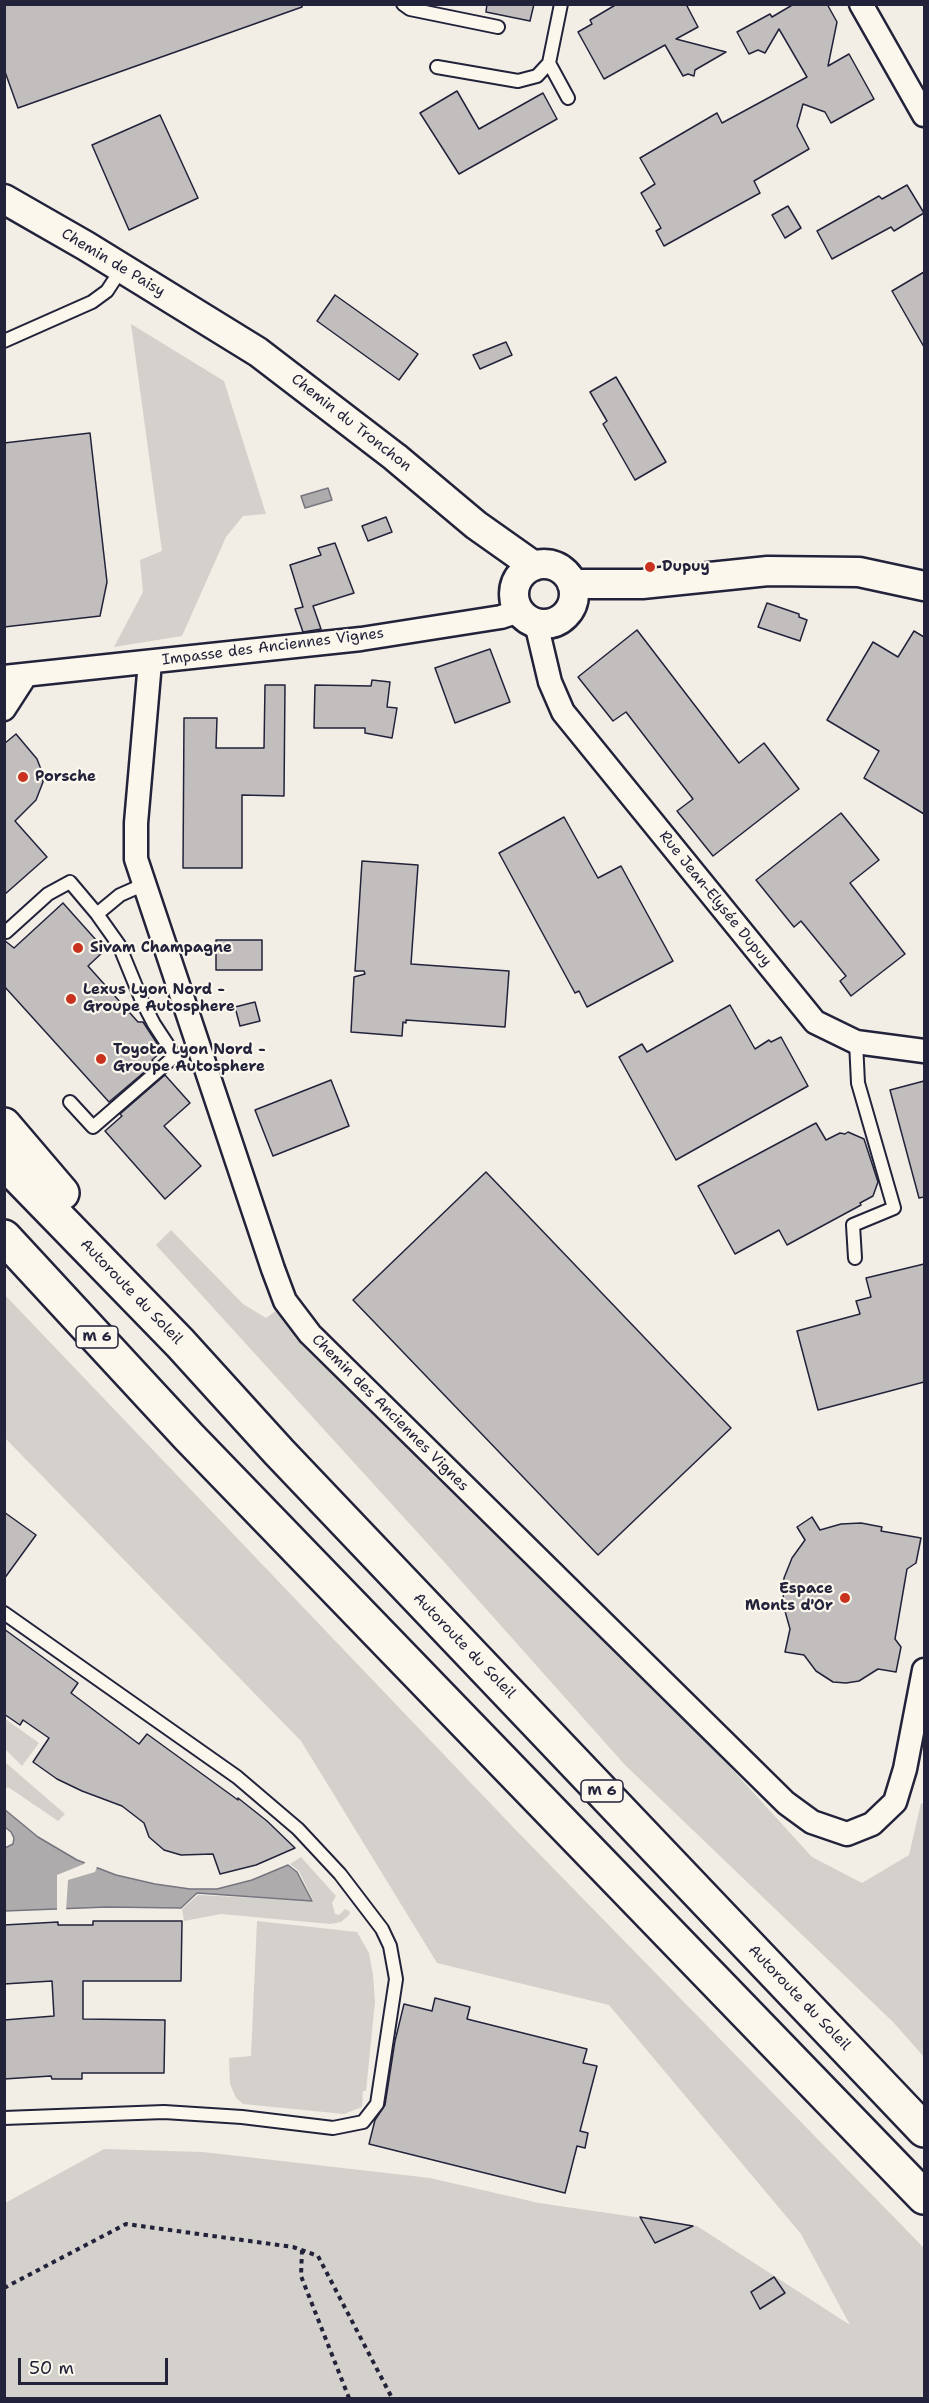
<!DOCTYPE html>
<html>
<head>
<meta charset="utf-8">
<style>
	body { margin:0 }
	#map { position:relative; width:929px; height:2403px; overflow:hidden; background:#f2eee5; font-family:"Shantell Sans",sans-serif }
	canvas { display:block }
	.frame { position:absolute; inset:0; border:6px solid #22223b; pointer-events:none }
	.scale { position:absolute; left:18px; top:2358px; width:150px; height:27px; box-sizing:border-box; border:3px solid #22223b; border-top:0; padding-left:8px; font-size:18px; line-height:21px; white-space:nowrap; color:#22223b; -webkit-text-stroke:4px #fbf7ec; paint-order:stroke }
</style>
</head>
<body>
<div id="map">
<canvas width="929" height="2403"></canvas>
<div class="frame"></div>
<div class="scale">50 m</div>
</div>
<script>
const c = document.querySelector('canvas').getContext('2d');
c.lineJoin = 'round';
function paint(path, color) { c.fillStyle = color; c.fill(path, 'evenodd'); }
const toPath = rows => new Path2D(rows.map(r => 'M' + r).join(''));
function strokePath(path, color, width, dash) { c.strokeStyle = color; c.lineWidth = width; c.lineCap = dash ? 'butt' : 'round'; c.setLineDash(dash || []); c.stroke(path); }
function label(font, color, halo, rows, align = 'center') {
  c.font = font + ' "Shantell Sans",sans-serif'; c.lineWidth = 4.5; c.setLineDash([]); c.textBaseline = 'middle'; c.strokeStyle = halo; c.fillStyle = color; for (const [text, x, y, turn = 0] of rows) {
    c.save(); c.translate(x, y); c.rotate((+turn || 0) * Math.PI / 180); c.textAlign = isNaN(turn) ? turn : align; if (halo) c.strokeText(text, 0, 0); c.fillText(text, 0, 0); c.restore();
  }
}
const green = toPath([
	[131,324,224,381,266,514,243,516,226,537,182,636,114,647,143,592,140,560,162,551],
	[171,1230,243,1304,266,1318,280,1308,638,1666,812,1857,862,1883,909,1855,921,1803,924,1804,924,2057,893,2022,625,1765,438,1555,156,1245],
	[4,1294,513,1827,924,2248,924,2398,5,2398,5,2203,104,2149,203,2152,430,2178,539,2203,697,2226,850,2325,801,2234,609,2005,437,1963,301,1741,5,1438],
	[4,1718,39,1743,22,1766,5,1749],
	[5,1762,65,1814,58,1821,8,1787,5,1790],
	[301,1857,336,1896,332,1903,335,1914,339,1915,345,1909,349,1911,350,1914,341,1922,330,1924,221,1914,184,1921,182,1909,198,1895,313,1901,299,1871,290,1864],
	[257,1921,357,1932,369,1953,373,1975,375,2002,366,2091,363,2091,362,2107,344,2114,243,2104,236,2098,230,2084,229,2058,251,2056]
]);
const water = toPath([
	[328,488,332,500,305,508,301,496,328,488],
	[4,1809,38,1837,77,1860,116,1875,155,1884,190,1889,217,1889,252,1880,288,1865,297,1872,312,1901,197,1893,181,1908,107,1907,5,1911,5,1848,13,1844,14,1838,11,1832,5,1827,4,1809]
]);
const pier = toPath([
	[87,1860,98,1864,95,1872,68,1880,66,1911,57,1911,57,1875,84,1864]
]);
const building = toPath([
	[4,4,302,4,302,7,18,108,4,69,4,4],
	[487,4,534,4,530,21,486,12,487,4],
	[617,4,686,4,698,27,676,39,726,52,695,70,694,76,688,74,683,76,665,45,604,79,578,32,592,24,590,20,617,4],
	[794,4,827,4,837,22,828,66,849,54,874,99,831,123,825,112,803,104,797,126,809,149,754,181,760,193,664,246,656,231,661,228,641,193,655,184,640,158,717,113,722,123,807,77,779,29,765,53,758,50,749,54,737,32,770,14,772,17,794,4],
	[457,91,479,129,543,93,557,119,459,174,420,113,457,91],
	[160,115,198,198,129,230,92,145,160,115],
	[907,185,924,213,894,231,891,227,832,259,817,231,879,196,882,199,907,185],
	[788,206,801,228,785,238,772,215,788,206],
	[924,272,924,347,892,291,924,272],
	[335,295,418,354,399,380,317,321,335,295],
	[506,342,512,355,480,369,473,355,506,342],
	[616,377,666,462,635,480,603,424,607,421,590,392,616,377],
	[90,433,107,582,100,616,4,627,4,443,90,433],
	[386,517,392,532,368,541,362,526,386,517],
	[335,543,354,593,313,606,321,629,303,632,295,609,303,607,290,565,321,555,318,548,335,543],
	[767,603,799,614,799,617,807,620,800,641,758,627,767,603],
	[637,630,739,763,764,743,799,789,713,856,677,811,693,799,626,712,613,721,578,677,637,630],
	[914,631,924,637,924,814,864,778,879,751,827,720,873,642,898,657,914,631],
	[490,649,510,702,455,723,435,668,490,649],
	[372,680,390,682,387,707,397,708,392,738,365,733,365,728,314,728,315,685,371,686,372,680],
	[265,685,285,685,284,796,242,795,242,868,183,868,184,718,217,718,216,748,264,748,265,685],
	[16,734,37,759,42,772,43,782,36,800,15,821,47,857,4,895,4,744,16,734],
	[841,813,879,860,850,883,905,954,851,996,840,981,846,976,801,921,794,927,756,880,841,813],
	[564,817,598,878,621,866,673,961,587,1007,579,991,575,993,499,853,564,817],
	[362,861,418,865,411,964,509,971,505,1027,406,1020,406,1023,403,1022,402,1036,351,1032,354,977,365,974,364,971,355,971,362,861],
	[63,903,105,950,88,966,138,1022,143,1022,162,1051,152,1060,155,1063,109,1102,4,986,4,940,14,948,63,903],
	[216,940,262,940,262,970,216,970,216,940],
	[255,1002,260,1021,240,1026,235,1007,255,1002],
	[730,1005,755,1049,769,1040,771,1042,781,1037,808,1086,676,1160,619,1057,642,1044,647,1052,730,1005],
	[165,1075,190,1103,164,1126,201,1166,165,1199,105,1131,122,1116,120,1114,165,1075],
	[331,1080,349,1126,273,1156,255,1110,331,1080],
	[924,1081,924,1197,919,1198,890,1090,924,1081],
	[816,1123,826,1140,840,1133,845,1134,848,1132,864,1139,878,1182,873,1196,860,1203,861,1205,787,1245,779,1230,735,1254,698,1186,816,1123],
	[486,1172,731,1428,598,1555,353,1300,486,1172],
	[924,1264,924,1382,818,1410,797,1331,860,1314,856,1301,871,1297,866,1278,924,1264],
	[4,1512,36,1535,4,1579,4,1512],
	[812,1517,820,1530,841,1524,861,1523,882,1527,881,1531,921,1538,916,1563,907,1569,895,1639,901,1647,896,1672,878,1669,859,1681,846,1683,833,1682,816,1671,804,1655,785,1652,790,1629,783,1604,784,1578,792,1558,805,1540,797,1527,812,1517],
	[4,1629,78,1683,71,1693,139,1744,147,1734,238,1800,238,1798,267,1821,295,1848,256,1865,220,1874,213,1854,181,1855,164,1850,149,1837,144,1823,122,1806,82,1791,57,1779,33,1762,49,1738,23,1720,20,1725,4,1714,4,1629],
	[93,1921,182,1921,181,1981,83,1981,83,2019,165,2020,164,2073,82,2073,82,2079,52,2079,51,2076,4,2079,4,2020,54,2016,52,1981,4,1984,4,1925,58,1922,58,1925,93,1925,93,1921],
	[435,1998,470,2007,467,2019,587,2049,583,2063,597,2066,580,2131,588,2133,585,2148,577,2146,565,2193,369,2144,375,2120,385,2105,395,2041,404,2004,432,2011,435,1998],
	[640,2217,693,2226,655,2243,640,2217],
	[774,2277,785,2293,760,2309,751,2292,774,2277]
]);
const path = toPath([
	[302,2250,301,2276,349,2398],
	[4,2288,126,2224,293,2247,318,2256,392,2398]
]);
const service = toPath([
	[403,4,410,9,498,27],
	[549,63,568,98],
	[437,67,518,81,537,76,549,63,561,4],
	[4,341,92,302,107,291,122,268],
	[97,914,120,895,145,884],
	[6,932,48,894,70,882,97,914,119,945,142,1001,154,1024,175,1056,93,1127,70,1102],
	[855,1258,853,1225,894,1208,858,1083,856,1042],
	[4,1613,237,1777,298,1829,340,1874,382,1929,390,1946,396,1979,377,2104,363,2122,333,2128,242,2117,164,2112,4,2118]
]);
const minor = toPath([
	[861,4,924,115],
	[536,623,550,682,563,712,815,1022,856,1042,924,1051],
	[150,662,136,823,136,859,273,1269,285,1301,310,1334,786,1803,812,1822,847,1834,872,1824,895,1802,905,1769,924,1670],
	[4,677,361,639,501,617,519,611],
	[4,709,26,675]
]);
const tertiary = toPath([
	[4,199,86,246,258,352,395,457,476,525,534,566],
	'514 594a30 30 0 1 1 60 0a30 30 0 1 1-60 0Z',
	[572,584,642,584,768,571,859,572,924,586]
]);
const trunk = toPath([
	[4,1125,62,1193],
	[4,1162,180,1343,279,1452,924,2130],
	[4,1237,189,1437,924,2197]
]);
const markers = [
	[650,567,6,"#c8321e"],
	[23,777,6,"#c8321e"],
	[78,948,6,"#c8321e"],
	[71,999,6,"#c8321e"],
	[101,1059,6,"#c8321e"],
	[845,1598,6,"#c8321e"]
];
const shields = [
	[97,1337,42],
	[602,1791,42]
];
const shieldNames = [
	["M 6",97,1337],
	["M 6",602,1791]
];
const streetNames = [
	["Chemin de Paisy",113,263,31],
	["Chemin du Tronchon",351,423,38],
	["Impasse des Anciennes Vignes",273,647,-7],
	["Rue Jean-Elysée Dupuy",715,899,51],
	["Autoroute du Soleil",131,1292,46],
	["Chemin des Anciennes Vignes",390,1413,45],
	["Autoroute du Soleil",464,1646,46],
	["Autoroute du Soleil",799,1998,46]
];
const poiNames = [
	["Dupuy",662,567],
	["Porsche",35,777],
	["Sivam Champagne",90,948],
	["Lexus Lyon Nord -",83,990],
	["Groupe Autosphere",83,1007],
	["Toyota Lyon Nord -",113,1050],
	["Groupe Autosphere",113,1067],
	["Espace",833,1589,"right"],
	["Monts d'Or",833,1606,"right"]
];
paint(green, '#d4d1cc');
paint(water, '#aeabad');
strokePath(water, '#76747f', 1.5);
paint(pier, '#f2eee5');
paint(building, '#c2bebe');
strokePath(building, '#22223b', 1.5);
strokePath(service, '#22223b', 16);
strokePath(minor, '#22223b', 27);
strokePath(tertiary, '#22223b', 33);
strokePath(trunk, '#22223b', 38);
strokePath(path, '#22223b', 4, [4.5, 4.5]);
strokePath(service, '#fbf7ec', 12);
strokePath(minor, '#fbf7ec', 22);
strokePath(tertiary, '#fbf7ec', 28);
strokePath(trunk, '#fbf7ec', 33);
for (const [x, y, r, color] of markers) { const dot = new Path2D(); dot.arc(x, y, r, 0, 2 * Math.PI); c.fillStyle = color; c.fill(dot); strokePath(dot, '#fbf7ec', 2); }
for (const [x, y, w] of shields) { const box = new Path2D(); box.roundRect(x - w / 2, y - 11, w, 22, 4.5); c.fillStyle = '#fbf7ec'; c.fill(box); strokePath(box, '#22223b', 1.5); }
label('bold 14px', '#22223b', null, shieldNames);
label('15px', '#22223b', '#fbf7ec', streetNames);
label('bold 15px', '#22223b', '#fbf7ec', poiNames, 'left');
</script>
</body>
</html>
